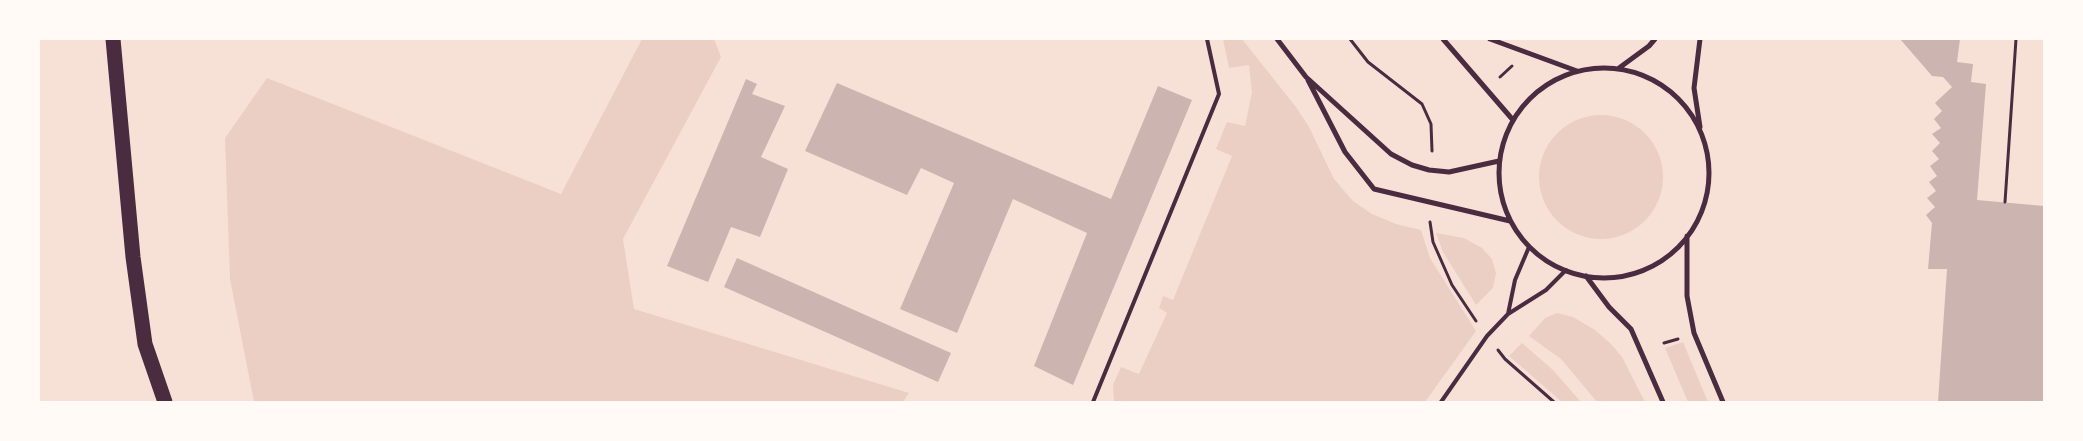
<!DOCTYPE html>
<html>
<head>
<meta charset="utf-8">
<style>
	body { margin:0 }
	#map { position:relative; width:2083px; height:441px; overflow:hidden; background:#f7e1d7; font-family:Rubik,sans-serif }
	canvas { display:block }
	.frame { position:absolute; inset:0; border:40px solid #fffaf5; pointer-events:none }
</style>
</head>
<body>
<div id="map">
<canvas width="2083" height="441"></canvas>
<div class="frame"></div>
</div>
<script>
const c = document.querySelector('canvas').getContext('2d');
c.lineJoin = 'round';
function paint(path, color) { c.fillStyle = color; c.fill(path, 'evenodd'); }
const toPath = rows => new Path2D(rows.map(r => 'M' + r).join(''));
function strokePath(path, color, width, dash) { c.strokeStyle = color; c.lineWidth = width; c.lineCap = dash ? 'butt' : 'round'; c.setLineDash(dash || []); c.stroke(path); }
const green = toPath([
	[642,39,714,39,721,57,623,239,634,309,909,393,903,402,254,402,230,279,225,138,267,78,561,194],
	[1223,39,1242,39,1296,107,1309,127,1334,179,1353,201,1372,214,1396,224,1421,230,1430,258,1476,331,1425,402,1114,402,1113,385,1121,367,1139,374,1167,313,1159,308,1163,296,1173,300,1232,156,1216,149,1227,122,1245,126,1252,92,1249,65,1229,68],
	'1539 177a62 62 0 1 1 124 0a62 62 0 1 1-124 0Z',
	[1436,233,1464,238,1482,248,1492,259,1496,273,1493,288,1476,305,1443,252],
	[1557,313,1573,317,1595,330,1611,344,1622,357,1645,402,1597,402,1561,359,1529,336,1545,318],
	[1683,342,1708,402,1688,402,1665,348],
	[1522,343,1553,370,1581,402,1562,402,1509,356]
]);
const building = toPath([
	[1900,39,1960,39,1957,62,1973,64,1971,82,1986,84,1977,200,2044,206,2044,402,1938,402,1947,269,1928,269,1932,223,1926,215,1935,207,1927,198,1936,191,1929,182,1937,176,1930,166,1939,159,1932,151,1940,143,1932,134,1941,128,1934,119,1942,111,1935,103,1952,87,1943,77,1932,76],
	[746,79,757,84,752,94,785,106,761,157,788,169,760,237,731,227,708,282,667,266],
	[837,83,1111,199,1158,86,1192,100,1073,385,1034,366,1087,233,1013,199,957,333,900,309,954,183,921,168,907,195,805,151],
	[737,258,951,353,938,382,724,287]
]);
const path = toPath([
	[1350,39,1368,62,1422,104,1431,124,1432,151],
	[1500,77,1512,66],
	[2005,202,2016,39],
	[1430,222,1433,242,1452,285,1476,321],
	[1664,343,1678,339],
	[1498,350,1505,359,1554,402]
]);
const service = toPath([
	[1508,314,1515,280,1529,247],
	[1093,402,1219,94,1207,39],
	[1441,402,1487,336,1508,314,1546,290,1566,270]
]);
const minor = toPath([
	[1277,39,1306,77,1391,154,1412,165,1429,170,1449,172,1499,161],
	[1443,39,1513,120],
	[1490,39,1577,71],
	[1700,39,1694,88,1700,127],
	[1619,68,1649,46,1655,39],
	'1499 173a105 105 0 1 1 210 0a105 105 0 1 1-210 0Z',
	[1308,80,1345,152,1374,189,1510,221],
	[1687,236,1687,296,1694,333,1723,402],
	[1586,276,1609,307,1631,329,1663,402]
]);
const motorway = toPath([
	[113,39,133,257,145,344,165,402]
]);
paint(green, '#ebcfc5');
paint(building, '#ccb4b1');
strokePath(path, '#4a2c40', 3);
strokePath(service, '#4a2c40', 4);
strokePath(minor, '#4a2c40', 5);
strokePath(motorway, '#4a2c40', 15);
</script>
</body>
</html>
